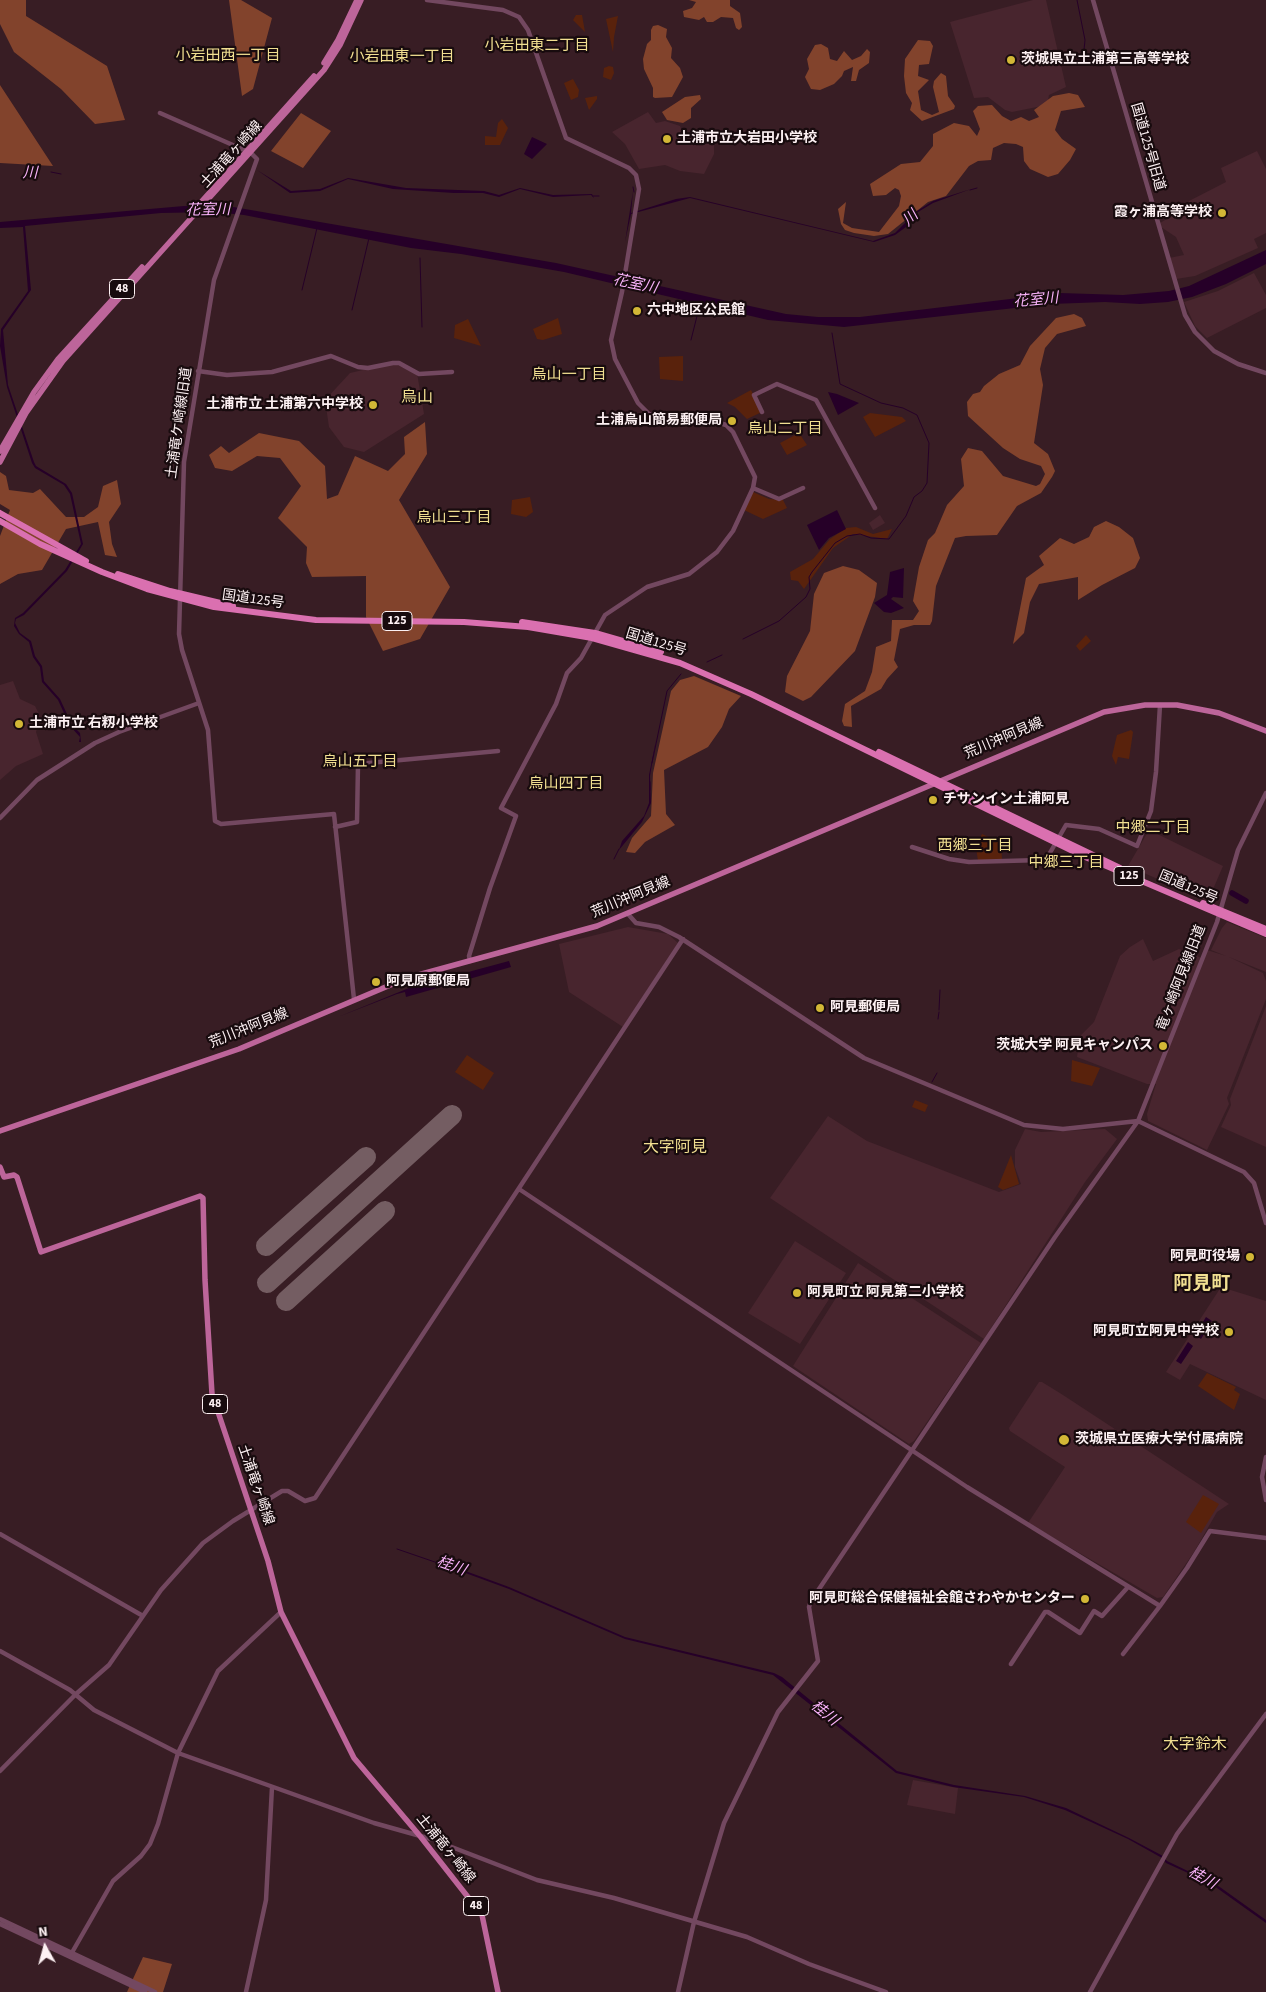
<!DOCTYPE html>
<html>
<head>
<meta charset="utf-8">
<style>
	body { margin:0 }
	#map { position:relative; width:1266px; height:1992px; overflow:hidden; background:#381d24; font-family:"Source Sans 3",sans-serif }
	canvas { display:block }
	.north { position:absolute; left:20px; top:1922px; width:50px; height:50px; -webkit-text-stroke:4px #180b0e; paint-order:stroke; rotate:353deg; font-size:14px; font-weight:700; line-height:20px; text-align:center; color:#fdf1f3 }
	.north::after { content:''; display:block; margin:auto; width:18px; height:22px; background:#fdf1f3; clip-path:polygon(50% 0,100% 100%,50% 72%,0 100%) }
</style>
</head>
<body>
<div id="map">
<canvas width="1266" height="1992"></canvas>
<div class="north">N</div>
</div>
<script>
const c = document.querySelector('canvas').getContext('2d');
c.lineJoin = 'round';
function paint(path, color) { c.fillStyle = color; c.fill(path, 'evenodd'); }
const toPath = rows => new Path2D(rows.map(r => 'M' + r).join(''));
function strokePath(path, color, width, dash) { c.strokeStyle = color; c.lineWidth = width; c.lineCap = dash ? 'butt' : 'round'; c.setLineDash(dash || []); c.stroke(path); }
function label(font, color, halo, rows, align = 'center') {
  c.font = font + ' "Source Sans 3","Noto Sans JP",sans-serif'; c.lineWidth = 4.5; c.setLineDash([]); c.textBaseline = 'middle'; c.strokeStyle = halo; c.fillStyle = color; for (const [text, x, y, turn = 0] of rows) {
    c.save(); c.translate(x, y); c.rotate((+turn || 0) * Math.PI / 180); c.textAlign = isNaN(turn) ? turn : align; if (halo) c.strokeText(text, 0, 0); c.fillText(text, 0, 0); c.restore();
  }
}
const built = toPath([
	[1033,0,1046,0,1066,87,1049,95,1047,105,1012,112,1005,110,988,97,974,98,950,22],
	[648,112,656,123,665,121,680,126,684,135,714,131,714,154,704,174,680,171,665,165,639,169,625,144,612,132],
	[1257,151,1266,169,1266,233,1254,239,1258,248,1195,276,1176,279,1169,258,1184,255,1176,237,1161,227,1160,223,1187,207,1189,201,1226,182,1221,168],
	[1254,273,1266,295,1266,308,1207,338,1195,326,1184,302,1218,291],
	[393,363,417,373,424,414,364,452,344,447,329,427,325,400,350,373],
	[880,515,885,523,873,530,869,523],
	[13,681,20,699,35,706,40,716,36,732,43,754,16,766,0,780,0,685],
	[1149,830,1223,866,1208,901,1128,866],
	[1227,922,1266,938,1266,972,1229,957,1263,973,1266,981,1266,999,1227,1098,1229,1104,1207,1150,1148,1121,1147,1114,1156,1084,1147,1084,1077,1057,1080,1036,1094,1022,1120,956,1130,947,1143,939,1153,961,1179,949,1204,959,1207,950,1226,956,1211,950,1222,928],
	[628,927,668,934,678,943,623,1027,569,992,559,944],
	[1266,1006,1266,1147,1221,1127,1231,1105,1230,1099],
	[828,1116,867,1141,999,1192,1021,1184,1015,1167,1015,1150,1025,1129,1041,1132,1105,1129,1117,1139,1085,1182,984,1339,770,1198],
	[795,1241,846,1273,800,1344,748,1313],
	[858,1263,981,1343,914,1441,909,1444,793,1366],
	[1221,1287,1266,1301,1266,1400,1190,1364,1180,1380,1166,1372],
	[1039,1382,1042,1382,1063,1395,1229,1504,1217,1512,1194,1552,1163,1597,1157,1598,1028,1523,1065,1467,1010,1431,1009,1428],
	[913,1780,958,1788,955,1814,907,1805]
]);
const green = toPath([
	[576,15,582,15,585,32,573,20],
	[618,16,614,37,613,52,606,19],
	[609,66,613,67,614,73,611,80,603,77,604,68],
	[573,79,579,90,578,97,571,100,564,83],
	[597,96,597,99,589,110,585,98],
	[502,119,508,128,500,145,485,145,485,136,496,137,498,123],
	[558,318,562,334,543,340,537,339,533,329],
	[468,319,481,346,454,338,455,325],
	[683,356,683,381,660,379,659,357],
	[751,390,762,412,747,419,735,407,727,403],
	[870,413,902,417,906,421,875,437,863,417],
	[799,433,807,445,787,455,780,443],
	[753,492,769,499,783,500,787,508,763,519,744,510],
	[530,497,533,512,526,517,511,514,512,500],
	[856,527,873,534,892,529,887,539,853,534,833,548,804,589,798,581,791,580,790,572,813,559,830,539,846,528],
	[1086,635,1091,641,1080,651,1076,646],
	[1131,730,1133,732,1129,759,1118,757,1116,765,1112,756,1117,735],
	[982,834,1001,843,1002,860,978,861,976,847],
	[467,1055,494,1073,483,1090,455,1072],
	[1072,1060,1100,1068,1092,1086,1071,1081],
	[915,1100,928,1105,925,1112,912,1107],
	[1011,1155,1019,1184,1003,1190,998,1187],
	[1207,1373,1236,1387,1234,1390,1240,1394,1234,1410,1198,1386],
	[1203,1495,1219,1504,1201,1533,1186,1522]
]);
const forest = toPath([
	[0,0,26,0,26,16,107,66,125,120,95,124,61,89,14,52,0,24],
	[229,0,241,0,272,18,253,89,242,96],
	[689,0,730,0,730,6,740,13,742,27,739,30,736,28,733,18,721,17,713,22,707,22,704,17,699,20,684,17,683,11,692,8,696,2],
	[658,25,667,29,666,37,672,48,671,58,680,68,683,77,672,97,655,98,653,97,653,88,644,69,643,59,647,44,651,40,651,30,653,26],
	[918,40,930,41,933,46,929,64,919,65,918,76,929,80,918,91,921,110,932,115,939,112,933,87,934,81,941,73,946,76,948,96,955,106,954,109,922,121,910,110,912,103,906,93,904,76,905,59],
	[821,44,828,48,830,59,837,61,844,51,852,60,861,56,867,49,870,52,869,63,859,70,856,81,851,81,853,67,844,71,842,76,834,84,820,90,811,89,805,77,809,69,807,59,815,45],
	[0,85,53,166,0,163],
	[1069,93,1078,95,1085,107,1061,111,1055,130,1062,139,1076,149,1070,160,1058,174,1048,177,1030,169,1024,161,1023,147,1016,144,1004,143,993,148,991,160,978,161,969,166,946,196,928,202,888,234,874,236,854,233,845,230,841,224,838,209,846,202,843,223,852,228,879,232,899,206,901,196,899,190,895,188,886,195,873,196,870,184,901,164,920,162,933,146,933,134,954,123,969,126,977,136,980,129,973,111,978,106,992,105,1002,116,1011,121,1021,117,1029,121,1039,117,1034,110,1053,96],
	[700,95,701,99,691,108,691,118,683,123,667,120,662,112,685,97],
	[301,113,331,131,303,168,271,151],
	[1074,314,1082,318,1086,326,1057,334,1045,348,1040,369,1043,385,1034,443,1048,454,1055,471,1052,477,1041,493,1017,506,997,535,966,536,955,538,936,586,932,621,930,625,914,625,900,629,894,660,898,667,887,679,881,689,851,706,852,727,844,726,842,721,845,704,865,691,872,672,876,647,891,641,892,620,913,620,919,611,913,601,919,567,928,540,935,533,947,505,964,486,961,459,968,448,982,451,1003,476,1036,486,1040,484,1045,474,1041,466,1020,459,1003,448,968,416,967,402,973,394,980,392,984,386,999,374,1020,365,1030,346,1056,318],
	[425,422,427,454,399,500,450,587,420,639,383,651,366,617,366,576,312,577,306,563,307,547,278,518,301,486,280,458,257,456,232,471,215,468,209,455,221,446,229,453,259,433,299,441,325,466,327,499,338,495,355,456,388,471,405,454,404,437],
	[0,472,6,476,9,490,33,493,40,489,66,517,84,517,98,507,103,486,117,480,121,504,109,522,112,544,117,557,105,555,98,522,66,529,42,570,18,574,0,584,0,536,10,510,0,504],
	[1106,521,1119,527,1133,538,1140,558,1135,568,1102,585,1078,600,1078,577,1039,584,1030,602,1024,633,1013,644,1026,578,1044,565,1039,556,1060,538,1074,544,1089,537,1094,527],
	[843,566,859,570,877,583,875,597,855,651,811,697,803,701,785,692,787,676,810,631,814,594,824,573],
	[694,676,741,696,729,709,722,727,708,747,664,770,666,814,675,825,645,842,635,853,626,852,632,838,651,816,653,773,671,691,680,680],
	[143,1957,172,1964,163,1992,127,1992]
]);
const water = toPath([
	[532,137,547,144,532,159,524,154],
	[257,170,291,191,320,189,348,178,406,188,484,191,499,195,520,188,553,195,592,194,594,198,591,195,553,197,520,189,499,197,483,193,454,193,393,189,348,179,320,191,290,193],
	[971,189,933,203,918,212,906,227,895,235,874,242,690,198,631,214,625,242,633,191,631,213,676,199,690,197,873,241,895,233,917,211,933,201],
	[222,205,556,263,786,314,818,317,860,317,1060,293,1123,295,1169,291,1189,286,1266,250,1266,264,1226,284,1192,297,1168,302,1140,304,1105,302,1051,304,844,327,768,320,564,272,461,254,411,248,244,215,214,212,161,213,25,226,31,290,3,330,8,385,34,462,36,466,66,484,72,493,83,544,67,571,24,615,16,619,15,623,20,633,31,641,35,656,42,666,44,681,60,699,72,725,80,733,81,742,79,742,80,737,70,726,58,700,42,682,40,667,33,657,29,642,19,634,14,626,15,618,23,613,65,570,81,544,70,494,64,485,35,468,32,463,7,387,0,346,1,329,28,291,23,227,0,228,0,222,184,206],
	[828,392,837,394,859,403,838,415],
	[837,510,846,529,829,538,819,550,807,525],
	[904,568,903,598,893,597,891,599,904,608,891,613,884,612,874,603,887,595,890,572],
	[656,740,650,776,651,803,642,822,619,850,622,841,644,816,649,803,649,775],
	[509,961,511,967,406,997,405,992,397,994,338,1017,409,988],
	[1206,1317,1212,1321,1201,1339,1195,1335],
	[1188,1342,1193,1346,1181,1364,1176,1361],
	[460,1569,509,1587,625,1637,774,1673,782,1677,897,1771,954,1785,1025,1796,1066,1808,1129,1838,1163,1856,1167,1861,1217,1885,1266,1920,1266,1923,1210,1883,1166,1863,1162,1858,1128,1839,1065,1810,1024,1797,953,1787,896,1773,773,1675,625,1639,509,1589,460,1571]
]);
const stream = toPath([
	[1077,0,1085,40,1083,60,1079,60],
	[51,172,61,174],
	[633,187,634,192],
	[970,190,977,188],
	[593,196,599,196],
	[420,258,422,327],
	[302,290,317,228],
	[352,310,369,238],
	[691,340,698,312],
	[743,639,779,621,806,597,810,589,809,577,812,572,835,543,847,536,860,534,871,538,889,539,906,516,914,497,922,491,927,483,929,443,917,415,903,408,881,403,840,384,832,333],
	[707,662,722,655],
	[652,763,667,691,681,674],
	[650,782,650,790],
	[614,859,619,849],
	[939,1010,940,990],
	[938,1019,939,1012],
	[932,1082,937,1073],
	[397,1549,461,1571]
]);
const river = toPath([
	[1232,893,1246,901]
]);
const runway = toPath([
	[266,1246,366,1157],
	[267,1283,452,1115],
	[286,1301,385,1211]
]);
const minor = toPath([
	[427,0,503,10,519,17,528,30,566,138,629,168,636,175,639,189,622,292,611,340,615,359,638,403,649,414,665,419,717,422,726,425,733,432,755,477,753,488,733,531,717,552,689,574,647,587,605,615,581,658,567,673,556,704,501,808,516,816,490,888,469,956,470,961],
	[1093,0,1185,315,1195,332,1214,351,1238,364,1266,373],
	[160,113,251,153,257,159,214,280,184,462,179,634,182,650,208,730,215,821,221,824,334,814,354,999],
	[198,371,227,375,272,372,331,356,358,367,368,368,393,363,399,363,419,374,452,372],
	[762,412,754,395,777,384,816,400,875,508],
	[753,488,779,499,803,488],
	[0,818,37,780,95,743,119,732,199,703],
	[335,827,357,822,358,764,498,751],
	[912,847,949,859,969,862,1041,860,1047,858,1066,825,1099,829,1137,846,1151,811,1156,772,1160,705],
	[628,914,636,923,659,927,679,937,864,1058,1024,1125,1063,1129,1138,1121],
	[1138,1121,1244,1172,1254,1183,1266,1223],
	[519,1189,967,1487,1160,1606,1187,1568,1210,1531,1266,1538],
	[1266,1457,1262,1477,1266,1500],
	[0,1534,143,1616],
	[0,1651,70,1690,94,1710,178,1753,374,1823,431,1839,537,1880,614,1898,747,1937,809,1964,886,1992],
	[1123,1654,1160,1606],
	[1011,1664,1045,1612,1048,1612,1080,1633,1094,1611,1102,1616,1128,1587],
	[0,1771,76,1694,109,1665,161,1590,203,1543,233,1521,282,1491,288,1491,305,1501,315,1498,683,939],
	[0,1919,155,1992],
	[0,1924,145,1992],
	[70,1956,113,1881,141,1856,150,1844,158,1824,178,1753,218,1671,281,1612],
	[246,1992,266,1900,272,1787],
	[678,1992,694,1922,724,1823,778,1712,818,1661,809,1607,811,1601,1055,1237,1138,1121,1217,922,1238,850,1266,793],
	[1090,1992,1177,1834,1266,1714]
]);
const major = toPath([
	[324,63,338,40,357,0],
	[202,201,314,76],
	[0,451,34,392,58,359,142,267],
	[0,462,26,413,63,361,324,70,340,45,361,0],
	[0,1131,239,1049,407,978,597,926,1104,712,1145,705,1177,705,1219,713,1266,731],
	[0,1167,4,1177,14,1175,17,1177,41,1252,200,1196,203,1198,205,1280,212,1394,268,1561,281,1612,354,1758,420,1836,482,1915,498,1992]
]);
const highway = toPath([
	[0,513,86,561],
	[0,521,40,544,102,572,147,589,214,607,316,620,464,622,528,627,592,638,680,663,751,694,1083,856,1266,934],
	[118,574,170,591,233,606],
	[522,622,595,633,661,652],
	[879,752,1120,868],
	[1203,903,1266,929]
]);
const markers = [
	[1011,60,5,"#d2b736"],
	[667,139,5,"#d2b736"],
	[1222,213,5,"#d2b736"],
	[637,311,5,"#d2b736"],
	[373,405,5,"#d2b736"],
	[732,421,5,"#d2b736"],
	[19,724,5,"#d2b736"],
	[933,800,5,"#d2b736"],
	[376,982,5,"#d2b736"],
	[820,1008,5,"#d2b736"],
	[1163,1046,5,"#d2b736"],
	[1250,1257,5,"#d2b736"],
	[797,1293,5,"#d2b736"],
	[1229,1332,5,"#d2b736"],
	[1064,1440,6,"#d2b736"],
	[1085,1599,5,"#d2b736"]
];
const shields = [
	[122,289,25],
	[397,621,30],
	[1129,876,30],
	[215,1404,25],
	[476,1906,25]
];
const shieldNames = [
	["48",122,289],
	["125",397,621],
	["125",1129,876],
	["48",215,1404],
	["48",476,1906]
];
const poiNames = [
	["茨城県立土浦第三高等学校",1021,60],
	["土浦市立大岩田小学校",677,139],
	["霞ヶ浦高等学校",1212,213,"right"],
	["六中地区公民館",647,311],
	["土浦市立 土浦第六中学校",363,405,"right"],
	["土浦烏山簡易郵便局",722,421,"right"],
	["土浦市立 右籾小学校",29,724],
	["チサンイン土浦阿見",943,800],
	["阿見原郵便局",386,982],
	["阿見郵便局",830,1008],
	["茨城大学 阿見キャンパス",1153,1046,"right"],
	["阿見町役場",1240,1257,"right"],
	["阿見町立 阿見第二小学校",807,1293],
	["阿見町立阿見中学校",1219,1332,"right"],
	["茨城県立医療大学付属病院",1075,1440],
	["阿見町総合保健福祉会館さわやかセンター",1075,1599,"right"]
];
const streetNames = [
	["国道125号旧道",1147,147,74],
	["土浦竜ヶ崎線",232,155,-48],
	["土浦竜ケ崎線旧道",180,423,-82],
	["国道125号",253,600,8],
	["国道125号",656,643,17],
	["荒川沖阿見線",1004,739,-23],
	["国道125号",1188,888,23],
	["荒川沖阿見線",631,898,-23],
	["竜ヶ崎阿見線旧道",1182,978,-69],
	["荒川沖阿見線",249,1029,-22],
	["土浦竜ヶ崎線",255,1485,71],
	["土浦竜ヶ崎線",445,1849,51]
];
const neighbourhoodNames = [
	["小岩田東二丁目",537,47],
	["小岩田西一丁目",228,57],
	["小岩田東一丁目",402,58],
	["烏山一丁目",569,376],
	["烏山二丁目",785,430],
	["烏山三丁目",454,519],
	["烏山五丁目",360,763],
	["烏山四丁目",566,785],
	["中郷二丁目",1153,829],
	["西郷三丁目",975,847],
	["中郷三丁目",1066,864]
];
const waterNames = [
	["川",30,174,1],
	["花室川",208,211,-1],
	["川",911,219,-43],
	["花室川",635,285,12],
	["花室川",1036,301,-5],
	["桂川",451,1567,20],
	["桂川",824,1714,39],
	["桂川",1202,1879,29]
];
const quarterNames = [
	["烏山",417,398],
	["大字阿見",675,1148],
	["大字鈴木",1195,1745]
];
const districtNames = [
	["阿見町",1202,1285]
];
paint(built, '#48252e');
paint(green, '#59220c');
paint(forest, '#82432c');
paint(water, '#260028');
strokePath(stream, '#260028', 1);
strokePath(river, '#260028', 5.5);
strokePath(runway, '#745d62', 20);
strokePath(minor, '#734860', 4.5);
strokePath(major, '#bd659a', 5.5);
strokePath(highway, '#da70b0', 6);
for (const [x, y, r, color] of markers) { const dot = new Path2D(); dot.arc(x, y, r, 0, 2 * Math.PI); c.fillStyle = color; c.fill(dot); strokePath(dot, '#180b0e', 2); }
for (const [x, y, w] of shields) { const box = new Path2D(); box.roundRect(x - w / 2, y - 9.5, w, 19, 4); c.fillStyle = '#180b0e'; c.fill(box); strokePath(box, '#fdf1f3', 1); }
label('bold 12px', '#fdf1f3', null, shieldNames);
label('bold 14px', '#fdf1f3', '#180b0e', poiNames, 'left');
label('14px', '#fdf1f3', '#180b0e', streetNames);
label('15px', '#f1df91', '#180b0e', neighbourhoodNames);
label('italic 15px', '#f8b2f9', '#180b0e', waterNames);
label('16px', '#f1df91', '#180b0e', quarterNames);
label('bold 19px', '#f1df91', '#180b0e', districtNames);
</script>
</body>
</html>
